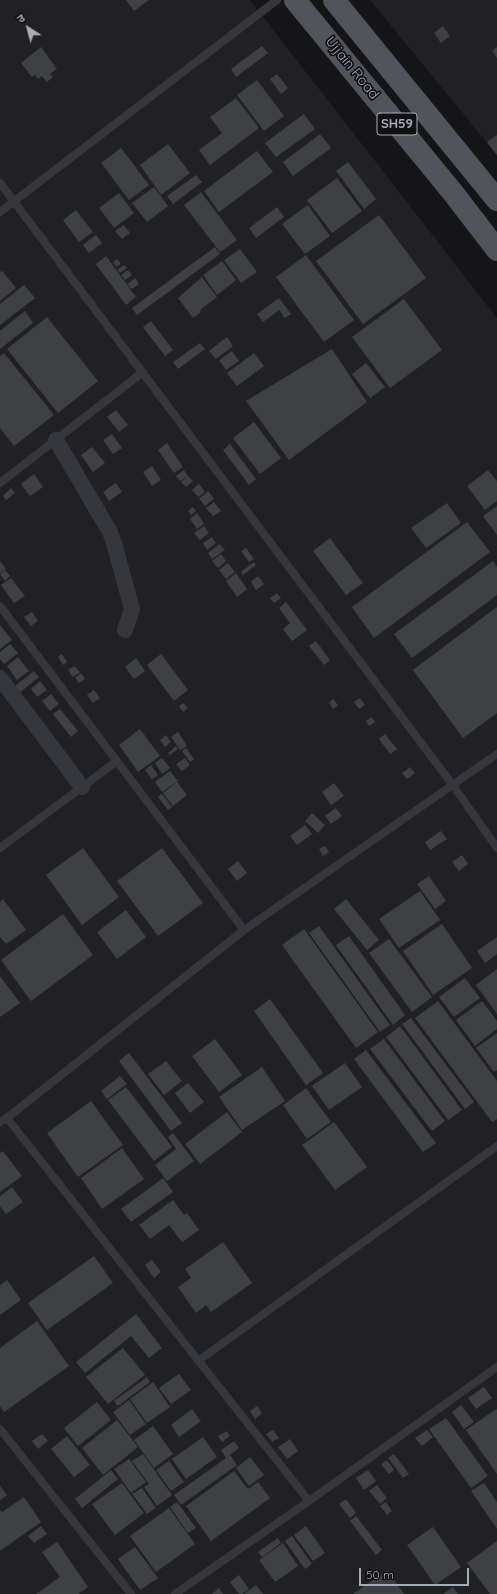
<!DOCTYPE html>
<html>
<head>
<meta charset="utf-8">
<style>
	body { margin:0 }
	#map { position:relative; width:497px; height:1594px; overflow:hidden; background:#151517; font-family:Quicksand,"Noto Sans Devanagari",sans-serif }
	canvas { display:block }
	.north { position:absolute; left:8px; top:8px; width:40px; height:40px; -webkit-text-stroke:3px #101012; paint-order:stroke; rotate:324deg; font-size:11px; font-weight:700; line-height:16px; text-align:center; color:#a6acb7 }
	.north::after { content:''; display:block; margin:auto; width:14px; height:18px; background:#a6acb7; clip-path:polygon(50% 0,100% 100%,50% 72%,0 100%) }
	.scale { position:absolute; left:359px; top:1568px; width:110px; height:18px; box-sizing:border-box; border:2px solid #a6acb7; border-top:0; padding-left:5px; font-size:12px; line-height:14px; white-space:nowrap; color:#a6acb7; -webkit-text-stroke:3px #101012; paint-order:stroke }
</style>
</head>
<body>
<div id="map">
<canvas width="497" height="1594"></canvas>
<div class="north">उ</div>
<div class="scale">50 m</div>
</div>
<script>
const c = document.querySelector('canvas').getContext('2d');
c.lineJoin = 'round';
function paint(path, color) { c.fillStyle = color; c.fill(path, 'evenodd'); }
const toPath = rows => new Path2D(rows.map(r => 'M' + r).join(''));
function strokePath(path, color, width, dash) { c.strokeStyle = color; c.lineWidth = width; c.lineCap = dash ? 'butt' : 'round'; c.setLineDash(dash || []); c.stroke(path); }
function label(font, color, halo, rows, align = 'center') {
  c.font = font + ' Quicksand,sans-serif'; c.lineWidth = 3.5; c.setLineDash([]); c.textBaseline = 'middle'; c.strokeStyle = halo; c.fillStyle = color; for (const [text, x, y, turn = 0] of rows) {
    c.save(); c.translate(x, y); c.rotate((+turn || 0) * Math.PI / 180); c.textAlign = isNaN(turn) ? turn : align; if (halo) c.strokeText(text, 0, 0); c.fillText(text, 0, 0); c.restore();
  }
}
const built = toPath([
	[0,0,250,0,497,318,497,1594,0,1594],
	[370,0,497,0,497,155]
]);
const building = toPath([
	[126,0,149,0,134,11],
	[443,26,450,36,441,43,434,33],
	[262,46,268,53,236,77,231,69],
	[41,47,57,69,50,74,53,77,47,82,42,76,38,79,35,75,32,77,21,63],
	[497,47,497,58,492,51],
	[277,74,288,88,281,94,270,79],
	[257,80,284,116,264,131,237,95],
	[236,98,259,128,210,165,199,150,222,133,210,117],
	[304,114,315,129,276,157,265,143],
	[320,134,331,148,293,176,283,162],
	[497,135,497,155,487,142],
	[168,144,190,173,161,195,140,165],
	[121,148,149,185,129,200,101,163],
	[257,151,273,172,219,212,204,191],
	[348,162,376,199,364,209,336,171],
	[196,175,202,182,173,204,167,196],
	[337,178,362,211,332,233,307,200],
	[154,187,168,206,147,222,132,203],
	[201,192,237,240,220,252,184,205],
	[119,193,134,213,114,228,99,208],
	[308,205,330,236,305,254,282,224],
	[277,207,284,217,256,238,249,228],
	[76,210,93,232,79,242,63,220],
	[379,215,426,278,363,324,316,261],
	[124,225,130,233,122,239,115,231],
	[96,235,102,243,89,253,83,245],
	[215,247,220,254,137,315,132,308],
	[240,249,257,272,241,283,224,260],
	[306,255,354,320,324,342,276,277],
	[106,256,136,297,126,305,96,264],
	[117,259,121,264,116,267,113,262],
	[222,261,236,280,217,295,203,275],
	[124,265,127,268,120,273,117,270],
	[128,270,132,275,125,280,121,275],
	[2,271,16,288,0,301,0,272],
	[202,277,217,297,200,310,201,312,193,318,178,298],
	[135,278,139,284,132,289,127,284],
	[24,285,35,298,0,325,0,304],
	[279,298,291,314,285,318,279,310,263,322,257,314],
	[404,299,442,350,390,388,352,337],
	[25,311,33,323,0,349,0,331],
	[47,317,98,381,58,413,7,349],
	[151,321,173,350,165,356,143,327],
	[227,337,233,346,216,359,209,351],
	[200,343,205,349,178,369,173,362],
	[332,349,367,402,289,460,246,401],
	[232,351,239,361,226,370,219,360],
	[4,353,54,415,14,446,0,428,0,356],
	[254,353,264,366,237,386,227,373],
	[366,363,385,387,370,398,352,374],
	[116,410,128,425,119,432,107,417],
	[254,422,281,458,260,474,233,438],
	[112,434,122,448,113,454,103,440],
	[167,443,183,467,174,473,158,450],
	[230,444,256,479,249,485,223,450],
	[92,447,105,463,93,472,81,455],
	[152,466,161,480,152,486,143,472],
	[184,470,188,476,180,481,176,476],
	[488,470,497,481,497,501,485,510,467,486],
	[34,474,43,487,30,496,21,484],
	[188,476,193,481,186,487,181,482],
	[116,483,122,492,109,501,103,492],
	[199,484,205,492,198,497,192,490],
	[11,488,15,493,6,500,3,496],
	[208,491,214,499,205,506,199,499],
	[214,502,221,511,213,516,206,508],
	[447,503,461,523,426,548,411,528],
	[497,506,497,535,483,516],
	[193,507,196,511,191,515,188,511],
	[197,513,204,524,197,529,190,519],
	[467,522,490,552,374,638,352,607],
	[204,526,209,533,200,540,194,533],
	[212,537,216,543,207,550,203,543],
	[330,538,363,583,346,595,313,551],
	[220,544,225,550,212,559,208,553],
	[246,548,254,559,249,562,241,551],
	[221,554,226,561,218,568,212,561],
	[0,561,6,569,0,573],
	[493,561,497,567,497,595,412,658,394,634],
	[254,562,256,565,243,575,241,572],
	[228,563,235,572,226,579,219,570],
	[5,570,10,576,5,581,0,574],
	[236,573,247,589,237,597,226,581],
	[258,576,264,584,256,590,251,582],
	[11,578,25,596,14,603,1,585],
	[277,593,281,598,274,603,270,598],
	[286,602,307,630,292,641,283,629,290,623,279,608],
	[497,607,497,713,463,738,413,670],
	[32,612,38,621,31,626,24,617],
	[0,625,12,640,0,649],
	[316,641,330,660,324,665,309,646],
	[10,644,18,653,4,664,0,659,0,652],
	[62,654,67,662,63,665,58,657],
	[161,654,188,690,174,701,147,665],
	[18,657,29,671,17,680,7,666],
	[136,658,145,671,134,679,125,667],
	[74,666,80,672,73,677,68,670],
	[34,671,39,677,19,693,14,687],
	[81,673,85,679,79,683,75,678],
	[40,681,47,690,37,697,31,689],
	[94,690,100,698,93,703,87,695],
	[51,694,59,704,50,711,42,701],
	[360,698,365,705,359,709,354,702],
	[333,699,338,705,333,709,329,703],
	[183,703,188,708,183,712,179,706],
	[60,709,78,731,71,737,53,714],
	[372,717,375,722,369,726,366,721],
	[140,729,160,756,138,772,119,745],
	[178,732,187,746,180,750,171,737],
	[385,734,397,749,390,754,379,739],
	[166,735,171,742,165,747,160,740],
	[176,746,178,749,170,755,168,753],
	[186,748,194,759,190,762,182,751],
	[162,758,170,768,162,774,155,763],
	[185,758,190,765,182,771,176,764],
	[151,765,158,775,152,779,145,770],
	[410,767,415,773,407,779,402,773],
	[170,771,178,781,162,792,155,782],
	[177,782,187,795,173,806,163,793],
	[334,783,344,796,331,805,322,792],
	[162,794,172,807,168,810,158,797],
	[336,808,342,816,331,824,325,816],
	[312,813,325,825,318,833,305,821],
	[305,825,312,834,297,845,290,836],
	[441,831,447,839,430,850,425,842],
	[325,846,329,852,323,856,319,849],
	[83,848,119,897,82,925,46,875],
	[162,848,203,903,158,936,117,881],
	[462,855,468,864,459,871,452,862],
	[238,861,247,873,237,881,228,869],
	[429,876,446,901,435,909,417,884],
	[420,891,440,920,399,948,379,919],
	[3,899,26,930,6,944,0,937,0,902],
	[346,899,379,940,367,950,334,909],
	[126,910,146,937,117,959,97,932],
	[63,914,93,955,31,1001,1,960],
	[442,924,472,968,433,995,403,951],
	[319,926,390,1025,380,1032,309,933],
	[304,929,378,1032,356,1048,282,945],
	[349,936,405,1015,393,1025,336,945],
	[497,937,497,954,485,963,477,951],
	[389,939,432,997,412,1012,369,953],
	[497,969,497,1014,476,985],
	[0,976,20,1003,0,1017],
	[465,978,480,998,454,1017,439,997],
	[270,999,323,1073,306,1085,254,1011],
	[438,1001,497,1081,497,1119,492,1122,415,1018],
	[482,1001,497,1021,497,1029,475,1046,456,1020],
	[411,1018,474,1102,465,1109,402,1024],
	[400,1026,462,1110,448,1120,386,1037],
	[497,1033,497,1070,494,1072,476,1048],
	[215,1039,242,1075,219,1092,192,1056],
	[384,1039,445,1121,432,1131,370,1049],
	[366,1050,436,1143,423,1152,354,1059],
	[129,1053,182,1123,171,1131,119,1061],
	[166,1061,182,1081,164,1095,148,1074],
	[345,1063,362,1087,329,1110,312,1086],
	[262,1067,285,1101,242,1130,219,1097],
	[120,1076,127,1084,107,1099,101,1091],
	[188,1083,204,1102,190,1113,175,1093],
	[126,1087,172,1147,154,1161,108,1100],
	[306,1088,331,1122,307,1139,283,1105],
	[91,1101,123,1145,78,1177,47,1133],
	[227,1112,242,1132,200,1164,185,1144],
	[334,1122,367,1167,335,1190,302,1145],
	[173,1133,194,1161,167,1181,155,1165,176,1149,168,1137],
	[122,1148,144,1179,102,1209,81,1178],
	[3,1151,22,1176,0,1192,0,1153],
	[163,1178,173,1192,131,1222,121,1209],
	[12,1187,23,1202,6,1214,0,1206,0,1196],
	[173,1200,184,1215,187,1213,199,1230,182,1242,169,1225,150,1239,139,1225],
	[223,1242,252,1283,211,1312,206,1305,196,1313,178,1287,191,1278,185,1269],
	[94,1256,113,1283,47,1330,28,1303],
	[152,1260,161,1272,154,1278,145,1265],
	[7,1280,21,1300,0,1315,0,1285],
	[136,1314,162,1348,149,1358,131,1336,85,1373,76,1362],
	[37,1321,69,1366,4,1412,0,1406,0,1348],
	[123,1348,145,1375,108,1404,86,1377],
	[179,1374,191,1390,171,1404,159,1388],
	[147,1377,150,1382,118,1406,114,1401],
	[153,1382,170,1407,147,1423,130,1399],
	[484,1387,492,1398,476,1409,468,1398],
	[129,1400,146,1424,130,1435,113,1412],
	[97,1402,111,1420,78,1446,64,1428],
	[461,1405,474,1422,464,1429,452,1412],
	[257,1406,262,1413,255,1419,250,1411],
	[192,1409,201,1421,179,1437,171,1425],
	[496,1409,497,1410,497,1474,466,1430],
	[446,1418,488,1476,471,1488,429,1429],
	[117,1420,138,1447,103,1475,82,1448],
	[153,1426,173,1454,154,1468,134,1440],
	[273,1430,279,1438,272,1442,266,1434],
	[427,1430,433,1437,422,1446,415,1438],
	[227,1431,230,1436,222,1442,218,1436],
	[42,1434,48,1441,38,1449,32,1441],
	[67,1436,90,1465,74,1477,51,1449],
	[203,1437,217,1457,186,1479,172,1459],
	[290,1439,298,1451,287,1459,278,1447],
	[234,1441,239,1448,230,1455,237,1465,181,1505,174,1495,226,1458,221,1450],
	[143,1454,172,1495,157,1506,144,1487,149,1484,132,1461],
	[394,1454,409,1474,403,1478,388,1458],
	[250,1457,264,1475,249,1486,236,1468],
	[129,1459,146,1482,131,1493,114,1469],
	[387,1460,394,1470,389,1474,381,1464],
	[169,1461,184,1482,171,1491,156,1470],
	[111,1470,118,1479,82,1508,75,1499],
	[368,1470,376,1481,364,1490,356,1478],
	[234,1471,248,1489,258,1482,270,1498,211,1541,186,1506],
	[122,1483,144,1513,115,1535,92,1504],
	[484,1483,497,1502,497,1529,471,1491],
	[377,1485,387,1498,380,1504,369,1491],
	[0,1486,7,1495,0,1500],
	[142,1488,156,1508,147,1514,132,1494],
	[24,1497,41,1522,0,1551,0,1510,2,1512],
	[346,1499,356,1513,350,1518,339,1504],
	[177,1502,196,1528,188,1533,170,1507],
	[386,1502,392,1511,387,1515,380,1506],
	[169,1508,195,1544,156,1572,130,1536],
	[356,1516,382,1550,376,1555,350,1521],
	[41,1526,47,1534,34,1543,28,1536],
	[306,1526,325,1553,313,1561,294,1535],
	[433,1527,461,1567,435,1585,407,1545],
	[292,1536,312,1564,305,1569,285,1541],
	[278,1538,281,1543,262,1557,258,1552],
	[497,1541,497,1594,490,1594,467,1563],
	[57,1542,88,1587,78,1594,36,1594,60,1577,42,1552],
	[283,1543,298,1566,275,1582,259,1560],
	[135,1547,158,1578,140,1590,118,1559],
	[387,1570,404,1594,353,1594],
	[239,1575,249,1589,242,1594,239,1594,230,1582],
	[256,1585,263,1594,244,1594],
	[453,1587,458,1594,443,1594],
	[219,1588,223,1594,212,1594]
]);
const service = toPath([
	[0,183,452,784,497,848],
	[0,212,277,0],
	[0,483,143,372],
	[0,606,244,930],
	[0,848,117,761],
	[7,1118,309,1501],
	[0,1122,7,1118,244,930,497,754],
	[198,1361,497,1146],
	[0,1429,131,1594],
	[175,1594,309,1501,497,1367]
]);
const minor = toPath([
	[56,440,110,532,114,543,132,609,125,630],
	[0,678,82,787]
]);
const primary = toPath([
	[295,0,454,194,497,250],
	[334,0,497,200]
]);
const shields = [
	[397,124,40]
];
const shieldNames = [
	["SH59",397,124]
];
const streetNames = [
	["Ujjain Road",352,68,51]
];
paint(built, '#212124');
paint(building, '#3f4044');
strokePath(service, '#36373c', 8);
strokePath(minor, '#36373c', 16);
strokePath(primary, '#52545b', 22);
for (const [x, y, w] of shields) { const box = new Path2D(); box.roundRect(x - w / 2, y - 11, w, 22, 3); c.fillStyle = '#101012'; c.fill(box); strokePath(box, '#a6acb7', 1); }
label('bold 13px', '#a6acb7', null, shieldNames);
label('14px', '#a6acb7', '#101012', streetNames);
</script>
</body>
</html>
